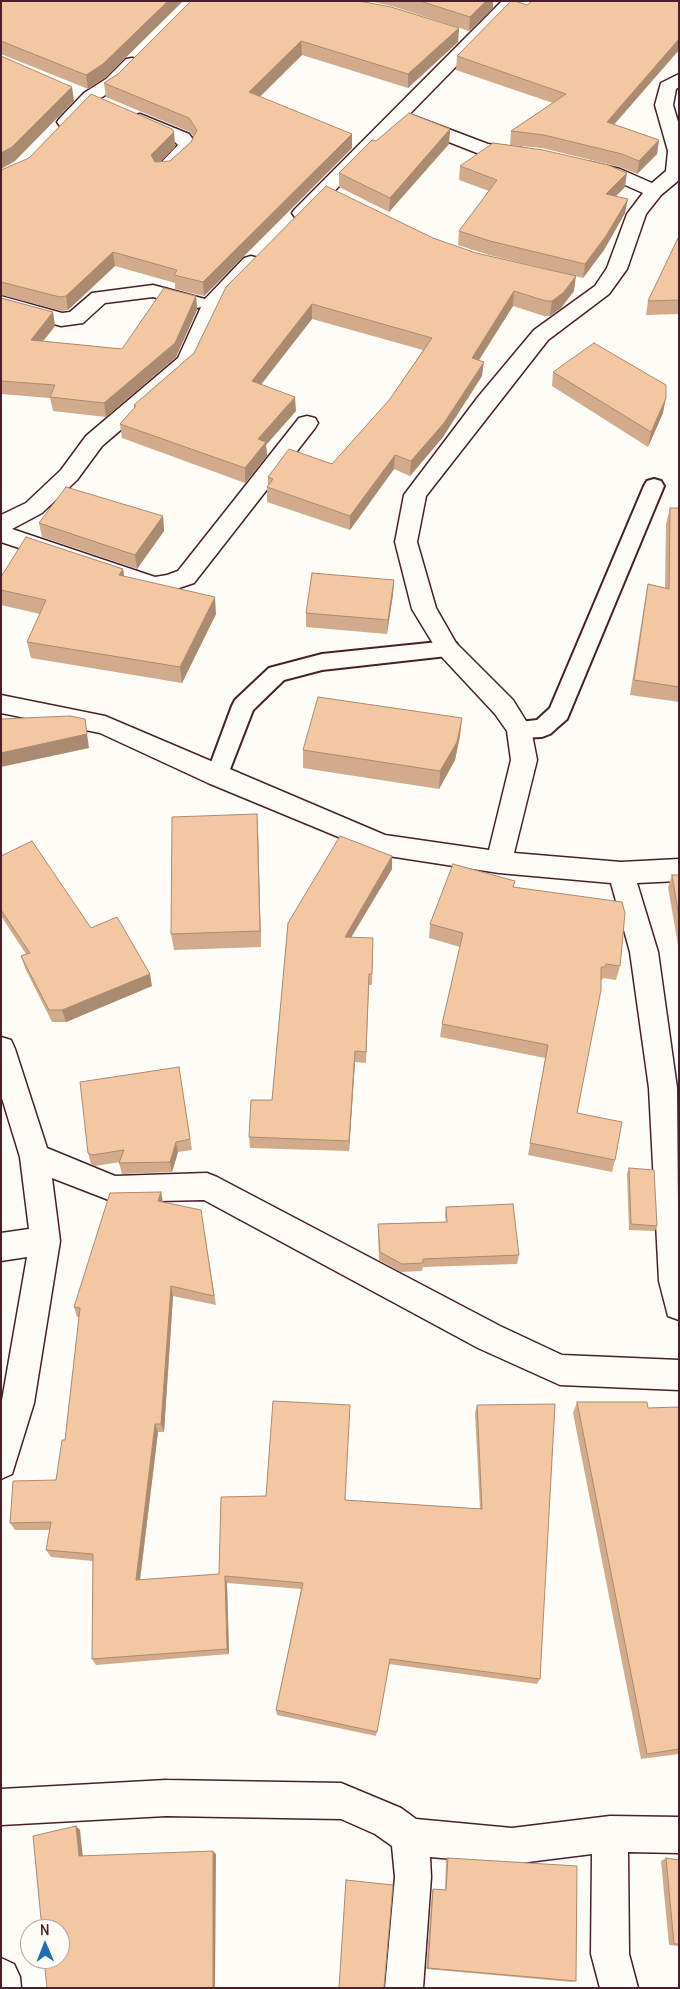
<!DOCTYPE html>
<html>
<head>
<meta charset="utf-8">
<style>
	body { margin:0 }
	#map { position:relative; width:680px; height:1989px; overflow:hidden; background:#fdfcf7; font-family:Delius,sans-serif }
	canvas { display:block }
	.frame { position:absolute; inset:0; border:2px solid #4a1f2b; pointer-events:none }
	.north { position:absolute; left:20px; top:1919px; width:50px; height:50px; box-sizing:border-box; background:#fdfcf7; border:1px solid #b5a4a5; border-radius:50%; rotate:359deg; font-size:14px; font-weight:700; line-height:20px; text-align:center; color:#4a1f2b }
	.north::after { content:''; display:block; margin:auto; width:18px; height:22px; background:#1f6fb2; clip-path:polygon(50% 0,100% 100%,50% 72%,0 100%) }
</style>
</head>
<body>
<div id="map">
<canvas width="680" height="1989"></canvas>
<div class="frame"></div>
<div class="north">N</div>
</div>
<script>
const c = document.querySelector('canvas').getContext('2d');
c.lineJoin = 'round';
const toPath = rows => new Path2D(rows.map(r => 'M' + r).join(''));
function strokePath(path, color, width, dash) { c.strokeStyle = color; c.lineWidth = width; c.lineCap = dash ? 'butt' : 'round'; c.setLineDash(dash || []); c.stroke(path); }
function paint(path, color) { c.fillStyle = color; c.fill(path, 'evenodd'); }
const lane = toPath([
	[654,479,661,481,664,486,567,719,550,734,542,737,519,738,511,735,508,729,511,723,537,720,550,708,644,486,647,481,654,479],
	[448,641,456,643,459,649,456,655,322,670,284,680,253,710,225,782,217,785,209,782,206,776,232,706,235,700,269,668,322,654,448,641]
]);
const street = toPath([
	[502,1,520,1,309,217,295,217,292,213,295,209,502,1],
	[132,58,138,59,141,63,118,87,96,101,72,126,60,126,57,122,60,118,84,93,106,79,126,59,132,58],
	[679,74,679,87,676,89,673,105,679,125,679,180,661,195,646,214,627,269,609,294,548,340,426,496,417,542,436,608,456,643,513,700,531,729,537,760,514,853,621,862,679,859,679,881,637,883,658,952,677,1088,679,1320,668,1316,659,1281,649,1088,630,952,611,883,499,873,382,855,208,783,100,733,1,713,1,695,105,716,385,835,489,850,511,760,507,731,495,714,440,655,412,609,395,542,404,495,478,397,534,330,595,286,607,268,627,214,643,193,607,177,583,172,581,168,583,164,590,162,620,169,652,183,666,171,668,151,655,105,661,83,679,74],
	[140,114,189,134,197,145,191,155,170,174,163,176,156,174,154,170,178,145,175,142,134,123,131,119,134,115,140,114],
	[414,116,488,144,521,148,528,150,530,154,528,158,521,160,477,153,408,126,405,122,408,118,414,116],
	[251,256,258,258,261,262,225,300,194,367,102,446,77,480,42,513,12,529,155,577,167,575,178,571,299,418,307,416,315,418,318,423,315,428,194,583,170,591,154,593,1,542,1,515,26,503,61,470,86,436,178,358,201,307,197,308,153,297,105,303,83,323,61,326,1,309,1,296,62,313,70,312,92,293,153,285,205,299,244,258,251,256],
	[1,1037,11,1040,15,1049,47,1148,115,1176,207,1173,217,1177,500,1326,562,1355,679,1360,679,1390,560,1385,478,1348,204,1200,114,1202,52,1178,60,1241,34,1403,12,1474,1,1479,1,1406,27,1257,1,1261,1,1233,29,1229,20,1157,1,1095,1,1037],
	[166,1780,341,1783,401,1808,416,1819,512,1828,610,1816,679,1817,679,1853,628,1852,629,1954,638,1988,600,1988,591,1954,592,1854,512,1864,430,1857,431,1877,423,1988,385,1988,395,1877,392,1846,375,1834,341,1819,166,1816,1,1825,1,1789,166,1780],
	[1,1958,14,1964,20,1977,21,1988,1,1988,1,1958]
]);
const wall = toPath([
	[1,1,183,1,105,78,88,89,1,54],
	[191,1,459,28,458,42,408,88,302,55,260,97,352,134,352,148,204,296,175,289,175,283,115,266,68,310,62,311,1,295,1,170,174,132,175,147,160,162,170,161,191,142,194,137,190,132,106,97,104,83,118,74],
	[369,1,493,1,493,8,469,31,395,7],
	[679,1,679,50,614,124,659,140,657,154,637,174,620,167,542,148,510,145,511,131,553,103,456,70,457,56,527,5],
	[450,129,449,144,389,212,339,187,339,173,376,141],
	[460,166,625,187,616,196,625,213,604,250,583,278,489,255,458,245,459,231,489,191,459,180],
	[679,236,679,314,646,315,648,301],
	[433,238,574,291,561,308,550,316,544,316,513,306,478,360,482,376,443,437,410,476,394,469,350,530,267,502,267,487,268,486,268,477,332,464,390,399,423,350,312,319,261,384,296,411,266,445,267,456,245,483,122,438,120,424,134,409,134,405,194,353],
	[196,296,197,310,176,357,106,417,53,411,50,398,1,394,1,298,53,312,55,326,43,341,122,349],
	[553,372,663,413,648,447,552,386],
	[670,508,679,508,679,702,630,695,645,600,648,584,665,588,666,524],
	[163,516,164,531,137,569,42,537,39,523],
	[123,569,124,576,216,614,182,683,31,658,27,642,40,614,1,605,1,577],
	[394,580,393,594,387,634,306,627,306,613],
	[460,736,455,760,439,789,303,768,303,750],
	[257,814,258,831,261,947,174,950,171,934],
	[1,856,91,928,152,986,66,1022,52,1022,25,968,21,956,26,954,1,916],
	[392,856,392,869,351,938,373,938,372,985,369,985,366,1063,355,1062,349,1151,250,1148,249,1137,272,1100,288,923],
	[672,875,679,875,679,951,668,887],
	[514,887,620,966,616,980,603,978,602,980,601,980,577,1113,615,1160,612,1172,528,1155,545,1058,440,1037,442,1024,460,947,429,938,430,924],
	[179,1067,192,1150,178,1152,172,1172,122,1174,119,1163,120,1162,95,1166,91,1164,88,1153],
	[629,1168,657,1226,655,1231,629,1230,627,1174],
	[161,1192,163,1202,201,1210,216,1305,173,1296,164,1432,158,1432,140,1580,219,1574,346,1500,480,1509,475,1413,477,1405,540,1679,537,1684,389,1664,376,1736,277,1715,276,1710,301,1589,227,1583,229,1654,96,1665,92,1659,93,1561,51,1557,46,1550,50,1530,15,1530,10,1523,56,1480,65,1440,79,1317,77,1317,74,1307],
	[446,1207,519,1255,517,1264,423,1267,422,1271,401,1272,379,1260,378,1232,378,1224,446,1222,445,1215],
	[577,1402,648,1408,679,1407,679,1754,641,1759,573,1413],
	[448,1858,576,1981,572,1982,426,1969,432,1891,433,1889,445,1890,446,1860],
	[666,1858,679,1860,679,1946,669,1945,661,1861]
]);
const shadedWall = toPath([
	[168,1,183,1,105,78,88,89,86,75],
	[486,1,493,1,493,8,469,31,470,17],
	[459,28,458,42,408,88,408,74],
	[679,39,679,50,605,135,607,122],
	[301,41,302,55,250,106,249,92],
	[72,87,74,101,15,161,1,169,1,153],
	[450,129,449,144,389,212,390,198],
	[174,132,175,147,153,169,151,155],
	[352,134,352,148,204,296,203,282],
	[659,140,657,154,637,174,639,161],
	[627,173,625,187,604,208,606,194],
	[628,199,625,213,604,250,583,278,585,264],
	[113,252,115,266,68,310,66,296],
	[576,276,574,291,561,308,550,316,552,301],
	[514,291,513,306,471,373,472,358],
	[196,296,197,310,176,357,106,417,104,403],
	[312,304,312,319,253,395,252,381],
	[53,312,55,326,33,354,31,340],
	[484,362,482,376,443,437,410,476,411,461],
	[295,397,296,411,266,445,267,456,245,483,245,468,258,439],
	[666,398,663,413,648,447,651,432],
	[395,455,394,469,350,530,350,516],
	[163,516,164,531,137,569,135,555],
	[123,569,126,586,119,575],
	[394,580,393,594,387,634,388,620],
	[215,597,216,614,182,683,180,667],
	[462,718,460,736,455,760,439,789,440,771],
	[85,719,89,748,1,767,1,753],
	[257,814,258,831,261,947,260,931],
	[392,856,392,869,344,949,345,937],
	[150,974,152,986,66,1022,62,1010],
	[355,1051,355,1062,349,1151,349,1141],
	[176,1142,178,1152,172,1172,170,1162],
	[161,1192,163,1203,158,1201],
	[171,1286,173,1296,164,1432,161,1424],
	[155,1424,158,1432,139,1587,136,1580],
	[225,1576,227,1583,229,1654,227,1649],
	[76,1826,80,1830,83,1858,79,1856],
	[213,1851,216,1854,215,1988,213,1988]
]);
const building = toPath([
	[1,1,168,1,103,64,86,75,1,41,1,1],
	[191,1,359,1,391,7,459,28,408,74,301,41,249,92,352,134,203,282,174,275,177,270,113,252,66,296,60,297,1,282,1,170,29,158,91,94,172,129,174,132,151,155,155,162,170,161,191,142,197,130,189,118,104,83,118,74,191,1],
	[420,1,486,1,470,17,420,1],
	[511,1,515,1,527,5,532,1,679,1,679,39,607,122,659,140,639,161,622,154,544,135,511,131,566,94,457,56,511,1],
	[1,56,72,87,12,147,1,153,1,56],
	[409,113,450,129,390,198,339,173,372,140,376,141,409,113],
	[493,143,543,150,608,165,627,173,606,194,628,199,606,236,585,264,490,241,459,231,497,180,460,166,493,143],
	[326,186,433,238,476,253,576,276,563,293,552,301,546,301,514,291,472,358,484,362,444,423,411,461,395,455,350,516,267,487,273,479,268,477,289,449,332,464,390,399,432,338,312,304,252,381,295,397,258,439,266,442,245,468,120,424,136,406,134,405,194,353,226,287,326,186],
	[679,236,679,300,648,301,679,236],
	[164,288,196,296,175,343,104,403,50,397,55,385,1,381,1,298,53,312,31,340,122,349,164,288],
	[594,343,666,385,666,398,651,432,553,372,594,343],
	[66,487,163,516,135,555,39,523,66,487],
	[670,508,679,508,679,687,634,680,648,584,669,589,670,508],
	[26,537,123,569,119,575,215,597,180,667,27,642,46,600,1,590,1,577,26,537],
	[312,573,394,580,388,620,306,613,312,573],
	[318,697,462,718,457,742,440,771,303,750,318,697],
	[70,716,85,719,87,734,1,753,1,719,70,716],
	[257,814,260,931,171,934,172,817,257,814],
	[340,836,392,856,345,937,373,938,372,974,369,974,366,1052,355,1051,349,1141,249,1137,251,1100,272,1100,288,923,340,836],
	[32,841,91,928,117,917,150,974,62,1010,49,1010,21,956,30,953,1,910,1,856,32,841],
	[453,864,515,881,513,887,622,902,625,913,620,966,606,964,605,967,601,967,601,990,577,1113,622,1122,615,1160,530,1143,548,1045,442,1024,463,933,430,924,453,864],
	[672,875,679,875,679,917,672,875],
	[179,1067,190,1139,176,1142,170,1162,119,1163,124,1150,92,1155,88,1153,80,1082,179,1067],
	[629,1168,654,1170,657,1226,631,1224,629,1168],
	[161,1192,158,1201,201,1210,214,1296,171,1286,161,1424,155,1424,136,1580,219,1574,221,1497,266,1496,273,1401,350,1405,345,1500,482,1509,477,1405,555,1404,540,1679,390,1659,377,1732,276,1710,303,1583,225,1576,227,1649,92,1659,93,1554,46,1550,51,1522,10,1523,13,1481,56,1480,62,1440,65,1440,80,1308,74,1307,110,1193,161,1192],
	[513,1204,519,1255,423,1259,423,1263,402,1264,380,1252,378,1224,447,1222,446,1207,513,1204],
	[577,1402,647,1402,648,1408,679,1407,679,1749,647,1754,577,1402],
	[76,1826,79,1856,213,1851,213,1988,47,1988,44,1959,60,1959,60,1929,42,1929,33,1836,76,1826],
	[448,1858,577,1866,576,1981,428,1968,433,1889,446,1890,448,1858],
	[666,1858,679,1860,679,1944,674,1944,666,1858],
	[346,1880,393,1885,384,1987,385,1988,339,1988,346,1880]
]);
strokePath(lane, '#4a1f2b', 4);
strokePath(street, '#4a1f2b', 3);
paint(lane, '#fdfcf7');
paint(street, '#fdfcf7');
paint(wall, '#d1ab8b');
paint(shadedWall, '#aa8b71');
paint(building, '#f3c7a2');
strokePath(building, '#aa8b71', 1);
</script>
</body>
</html>
